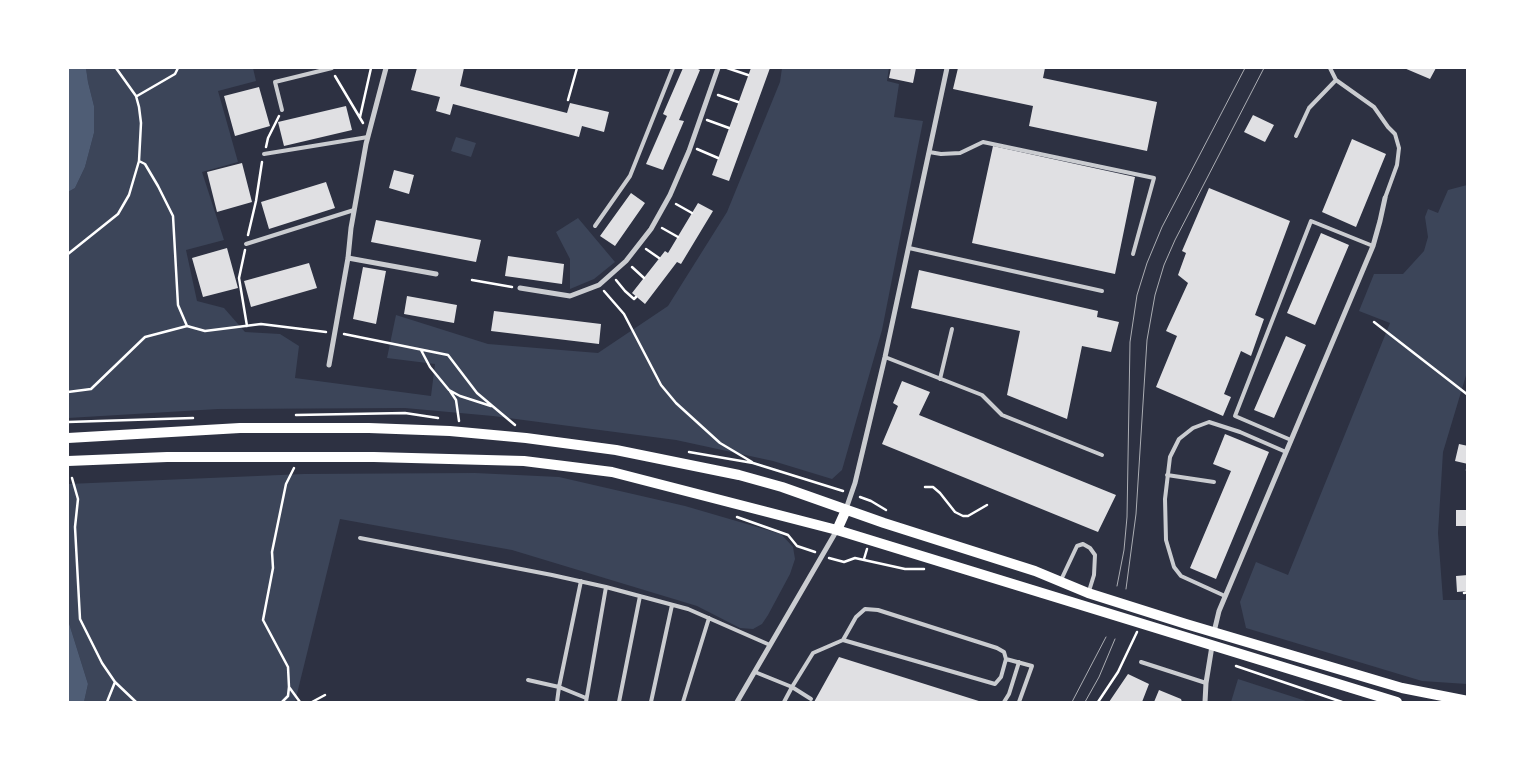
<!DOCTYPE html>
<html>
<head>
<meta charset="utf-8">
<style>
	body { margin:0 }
	#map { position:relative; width:1535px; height:770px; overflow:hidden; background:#2d3142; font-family:"Noto Sans",sans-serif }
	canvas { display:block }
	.frame { position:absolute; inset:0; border:69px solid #fff; pointer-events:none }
</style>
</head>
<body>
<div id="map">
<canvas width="1535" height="770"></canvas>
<div class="frame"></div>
</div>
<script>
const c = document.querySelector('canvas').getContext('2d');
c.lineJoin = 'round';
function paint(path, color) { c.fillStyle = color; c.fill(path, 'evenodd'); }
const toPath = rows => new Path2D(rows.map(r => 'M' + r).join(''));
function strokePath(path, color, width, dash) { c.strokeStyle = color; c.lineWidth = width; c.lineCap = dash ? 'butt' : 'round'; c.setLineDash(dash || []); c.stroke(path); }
const green = toPath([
	[86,68,253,68,256,81,218,91,238,162,202,172,224,240,186,250,197,301,224,308,245,332,280,334,299,346,295,378,431,396,435,364,387,358,396,315,488,344,598,353,668,306,727,212,780,82,782,68,889,68,887,81,899,84,894,117,923,121,882,330,842,470,832,479,773,461,676,440,493,416,405,408,218,409,68,418,68,192,75,188,85,167,94,133,94,106,88,82],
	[456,137,476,143,471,157,451,151],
	[1467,185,1467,372,1443,452,1438,533,1443,600,1467,600,1467,684,1422,681,1246,628,1240,602,1256,562,1288,575,1390,323,1359,311,1374,274,1403,274,1424,251,1428,237,1425,217,1428,209,1438,213,1448,190],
	[578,218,615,262,594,279,570,289,570,259,556,232],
	[475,473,559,477,685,506,781,534,793,547,795,559,790,574,768,615,762,624,753,629,740,628,697,606,512,550,340,519,295,702,84,702,88,684,68,620,68,553,69,546,68,542,68,484,304,474],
	[1238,679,1309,702,1231,702]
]);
const water = toPath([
	[68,68,86,68,88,82,94,106,94,133,85,167,75,188,68,192],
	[68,620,88,684,84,702,68,702]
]);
const building = toPath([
	[417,68,464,68,460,86,567,113,570,103,609,112,604,132,582,126,579,137,453,104,450,115,436,111,440,97,411,90],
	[683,68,696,68,700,70,679,120,684,121,663,170,646,164,667,116,663,114],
	[751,68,770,68,729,181,712,175],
	[891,68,916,68,913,83,889,78],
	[958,68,1045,68,1043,78,1157,102,1147,151,1029,126,1033,106,953,89],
	[1404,68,1436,68,1430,79],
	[259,87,270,126,235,136,224,96],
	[346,106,352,130,284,146,278,122],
	[1253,115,1274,125,1265,142,1244,132],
	[1352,139,1386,154,1356,227,1322,212],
	[993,146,1135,177,1115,274,972,243],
	[242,163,252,202,217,212,207,172],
	[394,170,414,175,409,194,389,188],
	[326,182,335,208,269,229,261,202],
	[1209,188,1290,221,1255,315,1264,319,1251,356,1241,351,1224,394,1231,397,1223,416,1156,387,1177,336,1166,331,1188,283,1178,275,1186,253,1182,251],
	[631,193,645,203,615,246,600,236],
	[698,203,713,211,681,264,677,262,645,304,632,293,665,251,668,253],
	[376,220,481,240,476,262,371,242],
	[1321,233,1349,245,1315,325,1287,313],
	[227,248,238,288,203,297,192,258],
	[508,256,564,264,562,284,505,276],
	[309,263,317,288,251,307,244,281],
	[363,267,386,271,376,324,353,319],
	[919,270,1098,311,1097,317,1119,322,1111,352,1082,346,1067,419,1007,395,1020,331,911,308],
	[407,296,457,305,454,323,404,314],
	[494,311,601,324,599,344,491,331],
	[1286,336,1306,345,1274,418,1254,410],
	[902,381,930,392,919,415,1116,495,1098,532,882,444,898,406,893,403],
	[1225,434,1269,452,1216,579,1190,568,1231,471,1213,464],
	[1459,444,1468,446,1468,464,1455,461],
	[1456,510,1468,510,1468,526,1456,526],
	[1468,575,1468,591,1457,592,1456,576],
	[839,657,982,702,814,702],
	[1128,674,1149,684,1142,702,1109,702],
	[1159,690,1181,699,1182,702,1154,702]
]);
const path = toPath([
	[727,68,748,75],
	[335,76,363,123],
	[718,95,738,102],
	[137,96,175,74,178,68],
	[568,100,577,68],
	[360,117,371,68],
	[707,120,729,128],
	[266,147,268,138,279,116],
	[697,149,718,158],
	[139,161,145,164,158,186,173,216,178,305,187,326,205,331,261,324,326,332],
	[676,204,692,213],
	[662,228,678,237],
	[248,235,256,201,262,162],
	[646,249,659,258],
	[245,250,239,278,247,326],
	[68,254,118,214,129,195,139,161,141,123,139,107,136,96,116,68],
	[632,267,644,278],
	[472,280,512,287],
	[616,280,625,291,634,299,636,297],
	[604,291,624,314,661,385,676,403,720,443,752,462],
	[1374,322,1468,395],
	[344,334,448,355,477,393,515,425],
	[421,350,430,367,449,390,460,396,491,406],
	[450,391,456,400,459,421],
	[68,392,91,389,145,337,187,326],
	[296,415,405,413,438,418],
	[68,422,193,418],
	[689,452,753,463,843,491],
	[294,468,286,484,272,552,273,568,263,620,288,667,289,687,300,702],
	[1467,470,1468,471],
	[72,478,78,499,75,527,80,619,102,663,115,682,136,702],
	[925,487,933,487,940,493,955,512,963,516,968,516,987,505],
	[860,497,871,501,886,510],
	[737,517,788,535,797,546,815,552],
	[829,558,844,562,855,558,905,569,924,569],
	[864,559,867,549],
	[1464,593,1468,592],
	[1236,666,1342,702],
	[107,702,115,682],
	[282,702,288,696,289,687],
	[312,702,325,695],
	[1098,702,1118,672,1137,632]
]);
const service = toPath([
	[1330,68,1336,80,1374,107,1388,127,1395,134,1399,148,1397,165,1385,198],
	[282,110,275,82,332,68],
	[1296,136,1309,108,1336,80],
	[929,152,941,154,960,153,983,142,1154,178,1133,254],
	[264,154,368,137],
	[595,226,630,176,673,68],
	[246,244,354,210],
	[909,248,1102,291],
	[885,357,982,395,1002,415,1102,455],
	[940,379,952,329],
	[1291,440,1235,416,1311,221,1373,246],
	[1167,475,1214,482],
	[360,538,552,575,606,587,688,609,770,645],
	[1061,580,1077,546,1083,544,1090,548,1095,555,1094,575,1089,591],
	[1225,596,1181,576,1174,567,1166,540,1165,499,1170,457,1179,439,1193,428,1209,422,1240,432,1286,452],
	[1006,659,1032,666,1019,702],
	[1141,662,1206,683],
	[755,672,792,687,813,653,843,640,995,684,1001,677,1006,659,1004,652,997,648,878,610,865,609,856,617,843,640],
	[528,680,559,687,586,698],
	[557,702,559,687,581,581],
	[586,702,606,587],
	[619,702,640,596],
	[651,702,672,605],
	[683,702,709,618],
	[784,702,792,687,811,699],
	[1004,702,1009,694,1019,662]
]);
const minor = toPath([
	[348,258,436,274],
	[520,288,570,296,599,285,626,261,651,229,670,195,689,151,718,68],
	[329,365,348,258,351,228,366,144,386,68],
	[846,509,855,483,885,357,947,68],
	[1214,632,1219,611,1373,246,1380,221,1385,198],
	[737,702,837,530],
	[1205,702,1206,683,1212,646]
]);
const secondary = toPath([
	[68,438,240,428,369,428,450,431,526,438,616,450,739,475,782,487,884,523,1035,571,1088,593,1186,624,1402,688,1468,701],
	[68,461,167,457,374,457,524,461,612,472,837,530,1397,702],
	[837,530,846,510]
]);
const tram = toPath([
	[1117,586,1124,550,1127,517,1130,342,1137,295,1147,263,1162,227,1245,68],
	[1126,589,1136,514,1147,340,1155,295,1164,265,1175,240,1264,68],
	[1072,702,1106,637],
	[1085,702,1099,677,1115,639]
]);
paint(green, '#3c4559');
paint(water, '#4f5d75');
paint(building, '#e0e0e3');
strokePath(path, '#fff', 2.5);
strokePath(service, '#caccd0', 4);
strokePath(minor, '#caccd0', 5);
strokePath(secondary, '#fff', 10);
strokePath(tram, '#abadb3', 1);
</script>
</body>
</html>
